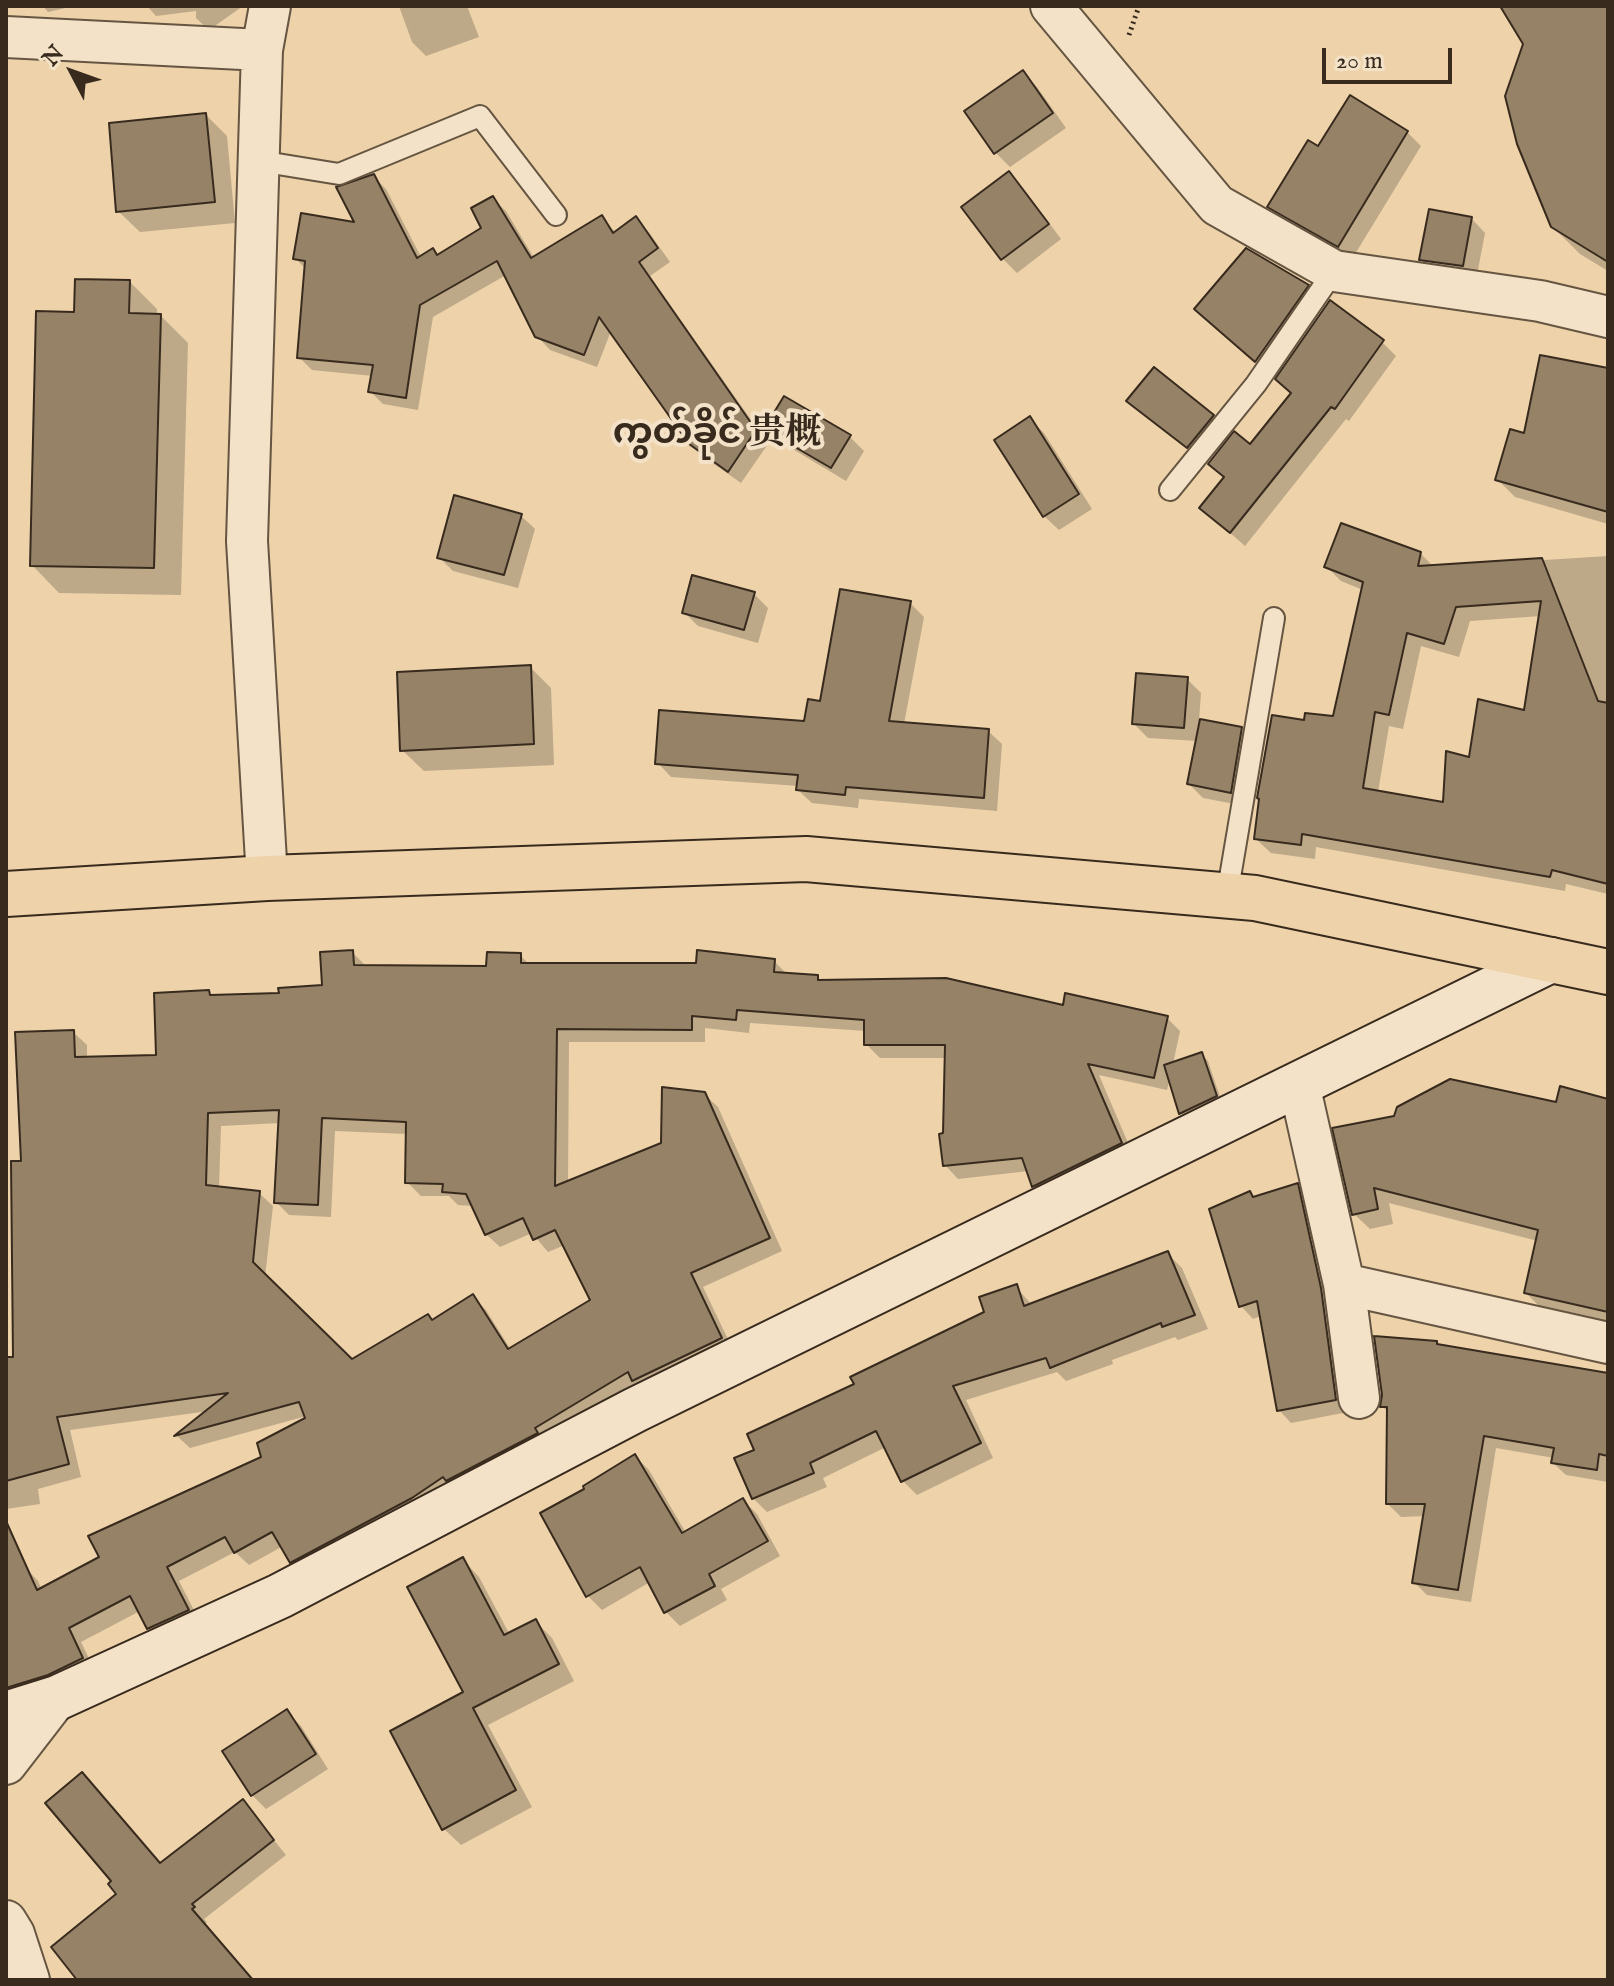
<!DOCTYPE html>
<html>
<head>
<meta charset="utf-8">
<style>
	body { margin:0 }
	#map { position:relative; width:1614px; height:1986px; overflow:hidden; background:#edd2aa; font-family:"IM FELL English",serif }
	canvas { display:block }
	.frame { position:absolute; inset:0; border:8px solid #382b1e; pointer-events:none }
	.north { position:absolute; left:32px; top:32px; width:80px; height:80px; -webkit-text-stroke:6px #f3e2c8; paint-order:stroke; rotate:311deg; font-size:22px; font-weight:700; line-height:32px; text-align:center; color:#382b1e }
	.north::after { content:''; display:block; margin:auto; width:28px; height:36px; background:#382b1e; clip-path:polygon(50% 0,100% 100%,50% 72%,0 100%) }
	.scale { position:absolute; left:1322px; top:48px; width:130px; height:36px; box-sizing:border-box; border:4px solid #382b1e; border-top:0; padding-left:10px; font-size:24px; line-height:28px; white-space:nowrap; color:#382b1e; -webkit-text-stroke:6px #f3e2c8; paint-order:stroke }
</style>
</head>
<body>
<div id="map">
<canvas width="1614" height="1986"></canvas>
<div class="frame"></div>
<div class="north">N</div>
<div class="scale">20 m</div>
</div>
<script>
const c = document.querySelector('canvas').getContext('2d');
c.lineJoin = 'round';
function paint(path, color) { c.fillStyle = color; c.fill(path, 'evenodd'); }
const toPath = rows => new Path2D(rows.map(r => 'M' + r).join(''));
function strokePath(path, color, width, dash) { c.strokeStyle = color; c.lineWidth = width; c.lineCap = dash ? 'butt' : 'round'; c.setLineDash(dash || []); c.stroke(path); }
function label(font, color, halo, rows, align = 'center') {
  c.font = font + ' "IM FELL English","Noto Serif SC","Noto Sans Myanmar",serif'; c.lineWidth = 8; c.setLineDash([]); c.textBaseline = 'middle'; c.strokeStyle = halo; c.fillStyle = color; for (const [text, x, y, turn = 0] of rows) {
    c.save(); c.translate(x, y); c.rotate((+turn || 0) * Math.PI / 180); c.textAlign = isNaN(turn) ? turn : align; if (halo) c.strokeText(text, 0, 0); c.fillText(text, 0, 0); c.restore();
  }
}
const shadow = toPath([
	[43,6,74,6,48,12],
	[147,6,243,6,209,30,196,18,196,11,156,16],
	[399,6,467,6,479,37,426,56,412,42],
	[1508,6,1608,6,1608,271,1580,254,1552,226,1525,44],
	[1023,73,1037,87,1066,128,1010,167,996,153,967,112],
	[206,115,227,136,235,223,140,232,118,211],
	[1407,132,1421,146,1352,259,1283,220,1269,206],
	[1009,174,1023,188,1061,239,1017,273,1003,259],
	[373,176,386,189,421,257,433,251,438,256,483,229,493,199,506,211,534,258,601,217,616,233,636,219,648,231,670,262,650,276,768,444,741,483,704,457,690,443,611,331,597,367,550,350,537,336,506,275,433,317,418,410,383,404,370,391,373,376,312,370,299,357,307,270,295,258,358,225],
	[1471,218,1485,233,1476,280,1435,274,1421,260],
	[130,282,157,309,157,316,161,316,188,343,181,595,59,593,32,565,76,314],
	[1307,287,1321,301,1270,374,1211,323],
	[1382,342,1396,356,1349,421,1346,419,1245,546,1202,508,1225,479,1210,464,1251,447],
	[1608,370,1608,524,1515,497,1497,479,1526,436],
	[1129,401,1213,417,1227,431,1202,461],
	[1030,419,1044,433,1092,509,1059,530,1044,516],
	[767,428,850,437,864,451,846,481,781,442],
	[520,515,535,529,518,588,453,571,439,557],
	[1420,553,1434,567,1608,556,1608,894,1566,884,1565,891,1316,847,1315,859,1271,853,1256,839,1305,722,1334,719,1363,590,1341,581,1327,567],
	[1541,616,1526,713,1471,760,1445,804,1378,792,1389,726,1403,729,1421,646,1459,657,1470,621],
	[754,594,768,608,758,643,698,626,684,612],
	[910,603,924,617,904,724,988,731,1002,744,997,811,859,799,858,808,812,803,798,790,799,786,671,777,658,763,805,724],
	[530,667,551,688,554,765,424,771,402,750],
	[1187,679,1201,693,1199,721,1241,729,1255,743,1245,806,1203,798,1189,784,1198,741,1148,738,1134,724],
	[352,952,365,965,488,968,520,955,530,965,698,965,774,961,788,975,817,977,822,982,1167,1018,1180,1031,1173,1064,1202,1055,1208,1061,1222,1103,1187,1120,1181,1113,1170,1078,1167,1090,1099,1075,1134,1157,1047,1199,1034,1186,1029,1171,958,1179,945,1165,947,1058,880,1058,866,1044,866,1031,750,1023,749,1033,705,1028,705,1042,569,1042,568,1183,663,1144,704,1094,718,1107,782,1251,703,1287,734,1352,305,1575,291,1562,283,1546,249,1565,235,1552,179,1581,201,1624,162,1642,148,1628,140,1611,81,1642,95,1671,6,1707,6,1576,25,1567,38,1581,42,1590,102,1558,264,1458,310,1415,190,1448,177,1436,209,1411,70,1430,81,1477,38,1489,40,1504,6,1509,6,1359,15,1358,23,1163,73,1032,87,1045,87,1059,158,1057,209,992,214,997,281,995,324,987],
	[280,1123,276,1202,289,1215,331,1217,335,1131,408,1134,407,1182,421,1196,449,1196,458,1205,473,1206,486,1234,500,1247,532,1233,548,1252,565,1245,593,1300,511,1350,486,1310,473,1297,433,1322,352,1361,265,1277,273,1206,259,1193,219,1188,221,1126],
	[1608,1102,1608,1323,1542,1309,1526,1293,1538,1241,1389,1203,1393,1224,1370,1229,1354,1214,1335,1130,1558,1105],
	[1297,1186,1310,1198,1348,1412,1291,1423,1279,1410,1261,1316,1253,1319,1241,1306,1250,1194,1255,1199],
	[1168,1254,1182,1268,1208,1329,1178,1340,1175,1337,1112,1360,1113,1364,1066,1381,1057,1372,966,1400,993,1458,917,1495,903,1481,886,1447,823,1478,827,1487,767,1512,753,1498,756,1452,857,1385,986,1313,1016,1287,1032,1305],
	[1436,1343,1440,1347,1608,1375,1608,1482,1566,1475,1553,1463,1554,1458,1496,1448,1471,1602,1427,1595,1414,1582,1425,1516,1401,1517,1388,1504,1389,1413,1382,1406],
	[635,1456,649,1470,686,1533,743,1500,757,1514,780,1556,721,1589,727,1600,680,1626,666,1612,650,1582,602,1610,588,1596,587,1489],
	[463,1560,479,1577,510,1635,536,1622,552,1638,574,1681,488,1725,532,1807,461,1845,444,1829,466,1692],
	[287,1712,301,1726,328,1769,266,1809,252,1795],
	[243,1802,286,1855,204,1919,207,1922,205,1924,253,1980,80,1980]
]);
const building = toPath([
	[1500,6,1608,6,1608,262,1551,227,1517,144,1505,96,1523,44,1500,6],
	[1023,70,1053,113,994,154,964,111,1023,70],
	[1350,95,1408,131,1338,247,1267,207,1308,140,1318,146,1350,95],
	[206,113,215,202,116,212,109,123,206,113],
	[1009,171,1049,224,1001,260,961,207,1009,171],
	[374,174,417,258,433,248,437,255,481,228,471,208,493,196,531,258,602,215,613,233,636,216,658,248,639,262,756,430,728,472,689,444,599,317,584,355,535,337,497,261,420,305,406,398,368,392,373,365,297,358,305,261,293,259,301,213,354,222,336,187,374,174],
	[1429,209,1472,217,1463,266,1419,260,1429,209],
	[1246,248,1309,285,1255,362,1194,309,1246,248],
	[75,279,130,280,129,313,161,314,154,568,30,566,36,311,74,312,75,279],
	[1330,300,1384,340,1335,409,1331,407,1230,533,1199,508,1224,477,1208,464,1234,431,1250,444,1291,393,1275,379,1330,300],
	[1540,355,1608,368,1608,512,1495,480,1510,429,1524,433,1540,355],
	[1154,367,1214,415,1187,448,1126,401,1154,367],
	[784,396,851,435,831,468,764,429,784,396],
	[1030,416,1079,494,1043,517,994,440,1030,416],
	[454,495,522,514,504,575,437,558,454,495],
	[1341,523,1421,552,1418,566,1542,558,1598,701,1608,703,1608,884,1552,870,1550,877,1302,834,1301,845,1254,839,1259,799,1257,798,1272,715,1304,720,1305,713,1333,716,1363,582,1324,567,1341,523],
	[1541,601,1524,710,1478,699,1469,757,1446,751,1443,802,1363,788,1375,712,1389,715,1407,633,1444,644,1456,607,1541,601],
	[692,575,755,592,744,630,682,613,692,575],
	[840,589,911,601,889,721,989,729,984,798,846,787,845,795,796,790,798,775,655,764,659,710,804,721,808,699,820,701,840,589],
	[531,665,534,744,400,751,397,672,531,665],
	[1136,673,1188,677,1184,728,1132,724,1136,673],
	[1200,719,1242,727,1231,793,1187,784,1200,719],
	[353,950,354,965,486,966,487,952,521,953,521,963,696,963,697,950,775,959,774,972,818,975,818,980,946,978,1063,1005,1065,993,1168,1016,1154,1078,1088,1064,1122,1143,1032,1187,1022,1158,943,1166,939,1134,943,1133,945,1045,864,1045,864,1020,737,1010,736,1020,692,1016,692,1030,557,1029,555,1186,661,1143,662,1087,705,1092,770,1238,691,1273,722,1338,632,1381,628,1372,535,1428,538,1433,446,1481,443,1477,412,1498,290,1563,272,1532,234,1553,225,1537,167,1567,189,1610,147,1629,130,1596,69,1628,83,1658,48,1675,6,1688,6,1521,37,1590,99,1557,88,1536,261,1457,257,1443,305,1418,299,1402,174,1436,228,1393,57,1417,69,1464,6,1481,6,1357,13,1357,11,1161,21,1161,15,1032,74,1030,75,1057,156,1055,154,993,209,990,210,995,279,993,278,988,322,985,320,952,353,950],
	[279,1110,274,1203,318,1205,322,1118,406,1122,405,1183,443,1184,442,1192,466,1194,485,1235,523,1218,533,1240,555,1230,590,1300,508,1349,473,1294,432,1320,428,1314,352,1359,253,1262,260,1191,206,1185,208,1113,279,1110],
	[1202,1052,1217,1096,1179,1114,1164,1065,1202,1052],
	[1450,1079,1556,1102,1560,1086,1608,1099,1608,1312,1524,1293,1538,1230,1374,1188,1378,1209,1352,1215,1332,1128,1394,1116,1397,1107,1450,1079],
	[1298,1183,1321,1288,1336,1400,1277,1411,1257,1301,1239,1307,1209,1209,1250,1191,1253,1197,1298,1183],
	[1168,1251,1195,1315,1162,1327,1161,1323,1050,1368,1046,1358,953,1386,981,1443,901,1482,876,1431,810,1463,814,1473,752,1499,734,1458,754,1450,747,1434,854,1384,850,1377,984,1312,979,1297,1017,1284,1024,1306,1168,1251],
	[1374,1336,1437,1341,1437,1344,1608,1373,1608,1456,1599,1454,1597,1470,1551,1463,1554,1448,1484,1436,1458,1590,1412,1583,1425,1504,1386,1504,1387,1407,1380,1407,1382,1395,1374,1336],
	[635,1454,682,1533,743,1498,768,1541,709,1574,715,1586,664,1613,640,1567,586,1597,540,1513,584,1489,583,1486,635,1454],
	[463,1557,504,1635,536,1619,559,1664,473,1708,516,1790,442,1830,390,1731,463,1692,407,1587,463,1557],
	[287,1709,316,1754,251,1796,222,1751,287,1709],
	[82,1772,160,1863,243,1799,274,1840,192,1904,195,1907,192,1909,253,1980,77,1980,51,1947,116,1894,108,1884,111,1881,45,1803,82,1772]
]);
const path = toPath([
	[1129,35,1139,6]
]);
const lane = toPath([
	[259,161,339,174,480,116,556,215],
	[1170,490,1256,384,1334,271],
	[1227,895,1274,618]
]);
const street = toPath([
	[1051,6,1217,205,1334,271,1540,301,1608,317],
	[6,37,262,50],
	[267,878,247,541,262,50,270,6],
	[1299,1084,1344,1284,1359,1398],
	[1344,1284,1608,1343],
	[6,1764,57,1698],
	[6,1921,14,1934,29,1980]
]);
const secondary = toPath([
	[6,1714,57,1698,280,1596,635,1410,1551,960]
]);
const highway = toPath([
	[6,894,267,878,806,859,1255,898,1608,972]
]);
const districtNames = [
	["ကွတ်ခိုင် 贵概",717,436]
];
paint(shadow, '#0003');
paint(building, '#968267');
strokePath(building, '#382b1e', 2);
strokePath(lane, '#655541', 24);
strokePath(street, '#655541', 44);
strokePath(secondary, '#382b1e', 48);
strokePath(highway, '#382b1e', 48);
strokePath(path, '#382b1e', 5, [2, 4]);
strokePath(lane, '#f3e2c8', 20);
strokePath(street, '#f3e2c8', 40);
strokePath(secondary, '#f3e2c8', 44);
strokePath(highway, '#edd2aa', 44);
label('bold 36px', '#382b1e', '#f3e2c8', districtNames);
</script>
</body>
</html>
